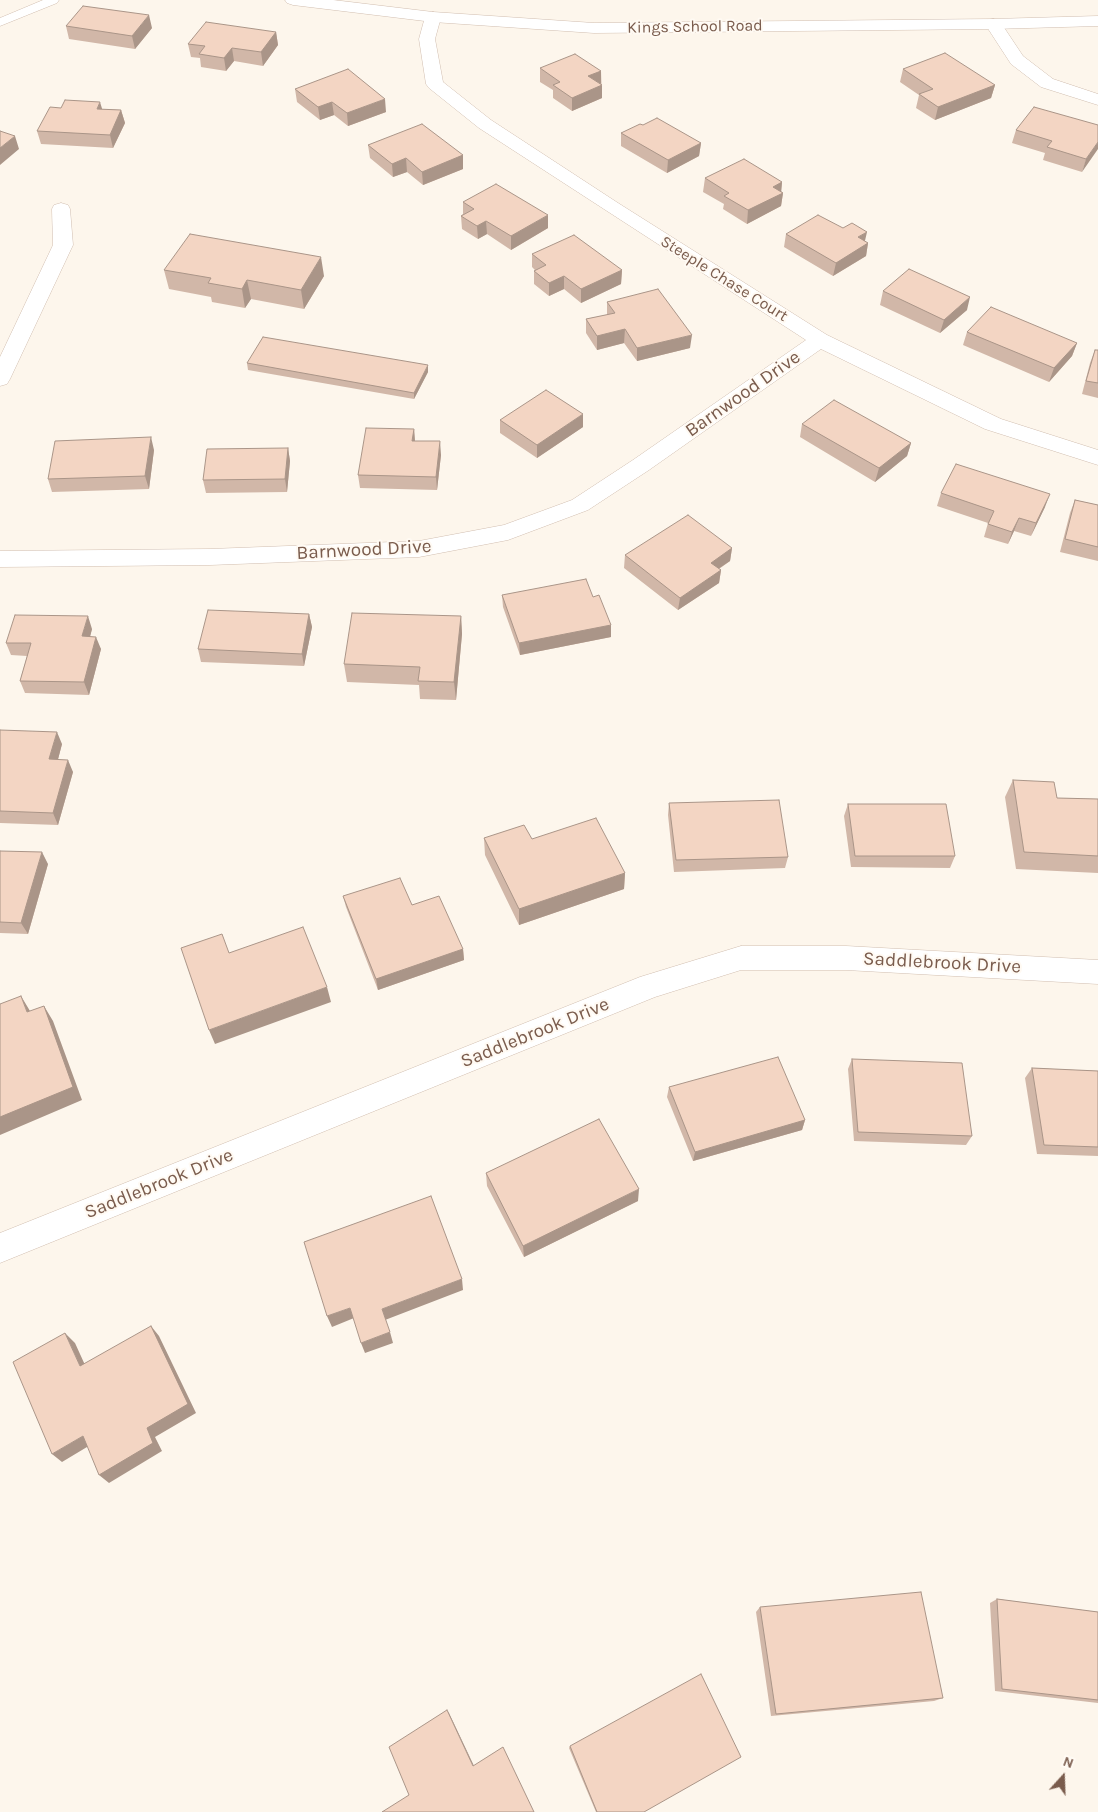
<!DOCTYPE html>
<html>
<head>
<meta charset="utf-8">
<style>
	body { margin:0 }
	#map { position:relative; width:1098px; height:1812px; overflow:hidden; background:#fdf6ec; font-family:Karla,sans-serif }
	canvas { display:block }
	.north { position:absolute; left:1038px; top:1752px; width:50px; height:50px; -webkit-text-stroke:4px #fffaf3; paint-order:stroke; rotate:20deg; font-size:14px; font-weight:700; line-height:20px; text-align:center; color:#7a5c4d }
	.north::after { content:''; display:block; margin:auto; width:18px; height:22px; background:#7a5c4d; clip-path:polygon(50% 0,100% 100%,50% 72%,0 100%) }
</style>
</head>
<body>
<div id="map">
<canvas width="1098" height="1812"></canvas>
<div class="north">N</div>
</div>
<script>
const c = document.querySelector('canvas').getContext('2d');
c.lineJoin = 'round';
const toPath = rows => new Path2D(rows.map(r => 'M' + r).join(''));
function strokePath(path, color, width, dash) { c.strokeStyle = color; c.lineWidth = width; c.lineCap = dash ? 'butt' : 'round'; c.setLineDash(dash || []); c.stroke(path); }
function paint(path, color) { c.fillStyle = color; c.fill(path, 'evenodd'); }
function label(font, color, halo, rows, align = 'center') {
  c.font = font + ' Karla,sans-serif'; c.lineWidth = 4; c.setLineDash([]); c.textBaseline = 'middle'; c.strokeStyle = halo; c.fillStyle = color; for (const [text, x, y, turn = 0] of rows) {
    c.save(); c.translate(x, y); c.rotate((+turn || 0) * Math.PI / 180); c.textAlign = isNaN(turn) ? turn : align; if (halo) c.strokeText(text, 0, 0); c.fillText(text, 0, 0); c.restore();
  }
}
const service = toPath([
	[43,0,59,0,57,3,0,26,0,18,43,0]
]);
const minor = toPath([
	[433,12,439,14,441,17,435,39,443,82,491,120,618,203,827,335,1001,419,1098,450,1098,465,985,429,821,349,649,470,588,510,508,540,419,557,210,565,0,567,0,551,210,549,419,541,504,525,572,500,633,460,806,340,479,128,429,88,426,84,419,39,425,17,427,14,433,12],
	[993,19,999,20,1023,56,1053,79,1098,94,1098,105,1041,87,1011,64,985,24,987,20,993,19],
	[61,203,68,205,70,209,73,245,10,379,7,384,0,386,0,357,53,245,52,209,54,205,61,203],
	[741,946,846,946,1098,960,1098,984,846,970,741,970,655,997,0,1263,0,1233,640,977,741,946]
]);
const tertiary = toPath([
	[285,0,333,0,433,12,594,23,993,19,1098,16,1098,26,993,29,594,33,433,22,293,5,287,3,285,0]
]);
const wall = toPath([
	[66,26,152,28,135,49,69,39],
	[276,32,278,45,263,66,234,61,226,71,201,67,200,58,191,57,188,44],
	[540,68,601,71,602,98,572,111,553,98,553,90,540,82],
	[903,69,995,85,991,98,935,120,916,108,919,95,900,82],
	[295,89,386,112,348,126,334,115,320,120,297,102],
	[102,109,121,110,125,123,113,148,41,144,37,131],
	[643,125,701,143,699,156,667,173,621,146,621,133],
	[1098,125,1082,172,1043,160,1045,153,1012,143,1016,130],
	[368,145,463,155,463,169,423,185,407,172,393,177,370,158],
	[705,178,782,182,781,191,783,193,781,206,747,224,723,209,724,204,703,192],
	[463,202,548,228,511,250,487,234,478,239,462,229,461,216,463,214],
	[786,234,865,241,868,243,866,256,833,276,784,247],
	[532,254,622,270,621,284,581,303,564,289,549,296,534,284,534,271,535,270,532,267],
	[164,270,324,276,304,309,251,299,245,308,212,302,211,297,169,289],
	[883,291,967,310,940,333,880,305],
	[607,302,690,348,637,361,624,343,597,350,586,333,586,319,607,315],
	[967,332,1077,343,1072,356,1049,382,963,345],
	[1095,350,1098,350,1098,398,1082,394,1090,363],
	[247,363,428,372,414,399,248,370],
	[500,420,583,427,537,458,500,433],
	[802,424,911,443,907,456,875,482,800,437],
	[414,429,415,441,441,455,437,490,360,488,358,475],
	[288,448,290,461,287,492,206,493,203,480],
	[154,450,149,489,52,492,48,479],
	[941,493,1045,507,1031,536,1014,531,1008,544,984,537,988,523,937,506],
	[1075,500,1098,505,1098,561,1060,552,1070,513],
	[732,548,730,561,719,569,721,570,719,583,678,610,624,568,625,555],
	[502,595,593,597,611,625,611,637,520,655,503,607],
	[309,614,312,627,304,666,201,662,198,649],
	[461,616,462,634,456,700,420,699,419,685,347,682,344,664],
	[92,629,90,636,101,649,89,695,25,693,20,681,27,656,11,655,6,643],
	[0,730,62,744,58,759,73,772,58,825,0,823],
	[1013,780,1057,798,1098,799,1098,873,1016,869,1005,797],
	[669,803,788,857,785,868,674,872,668,815],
	[848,804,955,856,950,868,851,867,844,816],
	[484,838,532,839,625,873,624,889,519,925,485,855],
	[0,851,48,864,28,934,0,933],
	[343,896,412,905,463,949,464,960,378,990,346,907],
	[852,1059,972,1136,966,1145,854,1141,848,1069],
	[1032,1068,1098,1071,1098,1156,1037,1154,1025,1078],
	[669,1087,805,1120,802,1130,693,1161,667,1097],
	[486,1173,638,1201,524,1257,487,1186],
	[997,1599,1098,1612,1098,1703,995,1691,990,1603],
	[760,1607,943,1698,934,1701,771,1716,756,1612],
	[570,1746,644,1812,596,1812,569,1748]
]);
const shadedWall = toPath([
	[149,15,152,28,135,49,132,36],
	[276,32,278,45,263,66,261,52],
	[232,48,234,61,226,71,224,58],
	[601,71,601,84,588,76],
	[602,85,602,98,572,111,572,98],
	[995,85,991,98,935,120,938,107],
	[385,99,386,112,348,126,347,113],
	[100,102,104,115,97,109],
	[332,102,334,115,320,120,318,107],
	[121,110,125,123,113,148,110,135],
	[15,136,19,149,0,165,0,148],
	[1098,142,1098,149,1082,172,1086,159],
	[701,143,699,156,667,173,668,160],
	[463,155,463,169,423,185,422,172],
	[406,158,407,172,393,177,392,164],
	[782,182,781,194,783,193,781,206,747,224,748,210,773,187],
	[548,215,548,228,511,250,511,236],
	[486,221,487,234,478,239,477,226],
	[867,232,864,245,868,243,866,256,833,276,836,263,858,237],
	[321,257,324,276,304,309,301,290],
	[622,270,621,284,581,303,581,289],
	[564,276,564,289,549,296,549,283],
	[247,280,251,299,245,308,242,289],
	[970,297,967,310,940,333,944,320],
	[625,329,624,343,597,350,597,336],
	[692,335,690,348,637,361,637,348],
	[1077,343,1072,356,1049,382,1054,368],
	[428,365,428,372,414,399,414,393],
	[583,414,583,427,537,458,537,445],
	[414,429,415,442,412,441],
	[151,437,154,450,149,489,145,476],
	[440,441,441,455,437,490,436,477],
	[911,443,907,456,875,482,879,468],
	[288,448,290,461,287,492,285,479],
	[1050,494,1045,507,1031,536,1036,523],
	[1019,518,1014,531,1008,544,1012,532],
	[732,548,730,561,709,575,711,563],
	[721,570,719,583,678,610,680,598],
	[309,614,312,627,304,666,302,654],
	[88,616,92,629,87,649,82,636],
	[461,616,462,634,456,700,454,682],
	[611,625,611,637,520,655,519,643],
	[96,637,101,649,89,695,84,682],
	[57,732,62,744,55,771,49,759],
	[68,760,73,772,58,825,53,813],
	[42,852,48,864,28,934,21,923],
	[625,873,624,889,519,925,519,909],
	[463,949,464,960,378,990,376,979],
	[327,987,331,1002,215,1044,209,1030],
	[21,996,30,1011,27,1012],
	[44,1006,53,1021,82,1100,0,1135,0,1117],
	[805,1120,802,1130,693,1161,695,1152],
	[639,1189,638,1201,524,1257,523,1246],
	[462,1279,463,1290,385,1320,382,1309],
	[350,1308,354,1318,332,1327,327,1316],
	[151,1326,159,1336,196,1413,155,1437,162,1451,109,1483,99,1475,147,1428],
	[390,1332,393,1343,365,1353,361,1343],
	[65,1333,75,1343,90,1376,80,1366],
	[83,1436,92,1444,62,1462,52,1454],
	[447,1710,449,1713,475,1768,473,1766]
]);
const building = toPath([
	[83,6,149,15,132,36,66,26,83,6],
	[206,22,276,32,261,52,232,48,224,58,199,54,205,46,188,44,206,22],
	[945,53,995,85,938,107,919,94,933,89,903,69,945,53],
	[575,54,601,71,588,76,602,85,572,98,553,85,560,82,540,68,575,54],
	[348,69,385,99,347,113,332,102,318,107,295,89,348,69],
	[65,100,100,102,97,109,121,110,110,135,37,131,50,107,61,108,65,100],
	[1034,107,1098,125,1098,142,1086,159,1047,147,1052,141,1016,130,1034,107],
	[657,118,701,143,668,160,621,133,640,124,643,125,657,118],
	[422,124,463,155,422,172,406,158,392,164,368,145,422,124],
	[0,131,15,136,0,148,0,131],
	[744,159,782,182,773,187,783,193,748,210,724,196,729,193,705,178,744,159],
	[496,184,548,215,511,236,486,221,477,226,461,216,474,209,463,202,496,184],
	[818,215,843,228,852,223,867,232,858,237,868,243,836,263,786,234,818,215],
	[190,234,321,257,301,290,247,280,242,289,208,283,211,278,164,270,190,234],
	[574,235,622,270,581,289,564,276,549,283,534,271,546,265,532,254,574,235],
	[909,269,970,297,944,320,883,291,909,269],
	[658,289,692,335,637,348,625,329,597,336,586,319,615,313,607,302,658,289],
	[991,307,1077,343,1054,368,967,332,991,307],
	[263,337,428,365,414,393,247,363,263,337],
	[1095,350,1098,350,1098,383,1086,381,1095,350],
	[546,390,583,414,537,445,500,420,546,390],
	[834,400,911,443,879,468,802,424,834,400],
	[366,428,414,429,412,441,440,441,436,477,358,475,366,428],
	[151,437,145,476,48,479,55,441,151,437],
	[288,448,285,479,203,480,207,449,288,448],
	[956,464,1050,494,1036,523,1019,518,1012,532,988,524,994,511,941,493,956,464],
	[1075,500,1098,505,1098,547,1065,539,1075,500],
	[688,515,732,548,711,563,721,570,680,598,625,555,688,515],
	[586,579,593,597,599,595,611,625,519,643,502,595,586,579],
	[208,610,309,614,302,654,198,649,208,610],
	[352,613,461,616,454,682,418,681,420,667,344,664,352,613],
	[15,615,88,616,82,636,96,637,84,682,20,681,31,643,6,643,15,615],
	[0,730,57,732,49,759,68,760,53,813,0,811,0,730],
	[1013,780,1054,782,1057,798,1098,799,1098,856,1024,852,1013,780],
	[779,800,788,857,676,860,669,803,779,800],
	[848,804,946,804,955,856,855,856,848,804],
	[596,818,625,873,519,909,484,838,524,825,532,839,596,818],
	[0,851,42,852,21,923,0,922,0,851],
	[400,878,412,905,439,896,463,949,376,979,343,896,400,878],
	[303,927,327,987,209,1030,181,948,222,934,229,953,303,927],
	[21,996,27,1012,44,1006,73,1087,0,1117,0,1004,21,996],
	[778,1057,805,1120,695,1152,669,1087,778,1057],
	[852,1059,962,1063,972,1136,858,1132,852,1059],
	[1032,1068,1098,1071,1098,1147,1044,1145,1032,1068],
	[599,1119,639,1189,523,1246,486,1173,599,1119],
	[431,1196,462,1279,382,1309,390,1332,361,1343,350,1308,327,1316,304,1242,431,1196],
	[151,1326,188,1404,147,1428,153,1443,99,1475,83,1436,52,1454,13,1362,65,1333,80,1366,151,1326],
	[921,1592,943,1698,776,1714,760,1607,921,1592],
	[997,1599,1098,1612,1098,1700,1002,1689,997,1599],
	[701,1674,741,1757,644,1812,597,1812,570,1746,701,1674],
	[447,1710,473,1766,503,1747,534,1812,382,1812,409,1795,389,1747,447,1710]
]);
const farStreetnames = [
	["Kings School Road",695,27,-1],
	["Steeple Chase Court",724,279,32]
];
const streetNames = [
	["Barnwood Drive",743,394,-35],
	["Barnwood Drive",364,550,-3],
	["Saddlebrook Drive",942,963,3],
	["Saddlebrook Drive",535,1033,-22],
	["Saddlebrook Drive",159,1184,-22]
];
strokePath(service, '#d1beb0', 1);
strokePath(minor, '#d1beb0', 1);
strokePath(tertiary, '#d1beb0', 1);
paint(service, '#fff');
paint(minor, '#fff');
paint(tertiary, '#fff');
paint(wall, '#d1b7a8');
paint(shadedWall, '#aa9588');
paint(building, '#f3d5c3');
strokePath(building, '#aa9588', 1);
label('16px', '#7a5c4d', '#fffaf3', farStreetnames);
label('19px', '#7a5c4d', '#fffaf3', streetNames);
</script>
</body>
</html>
